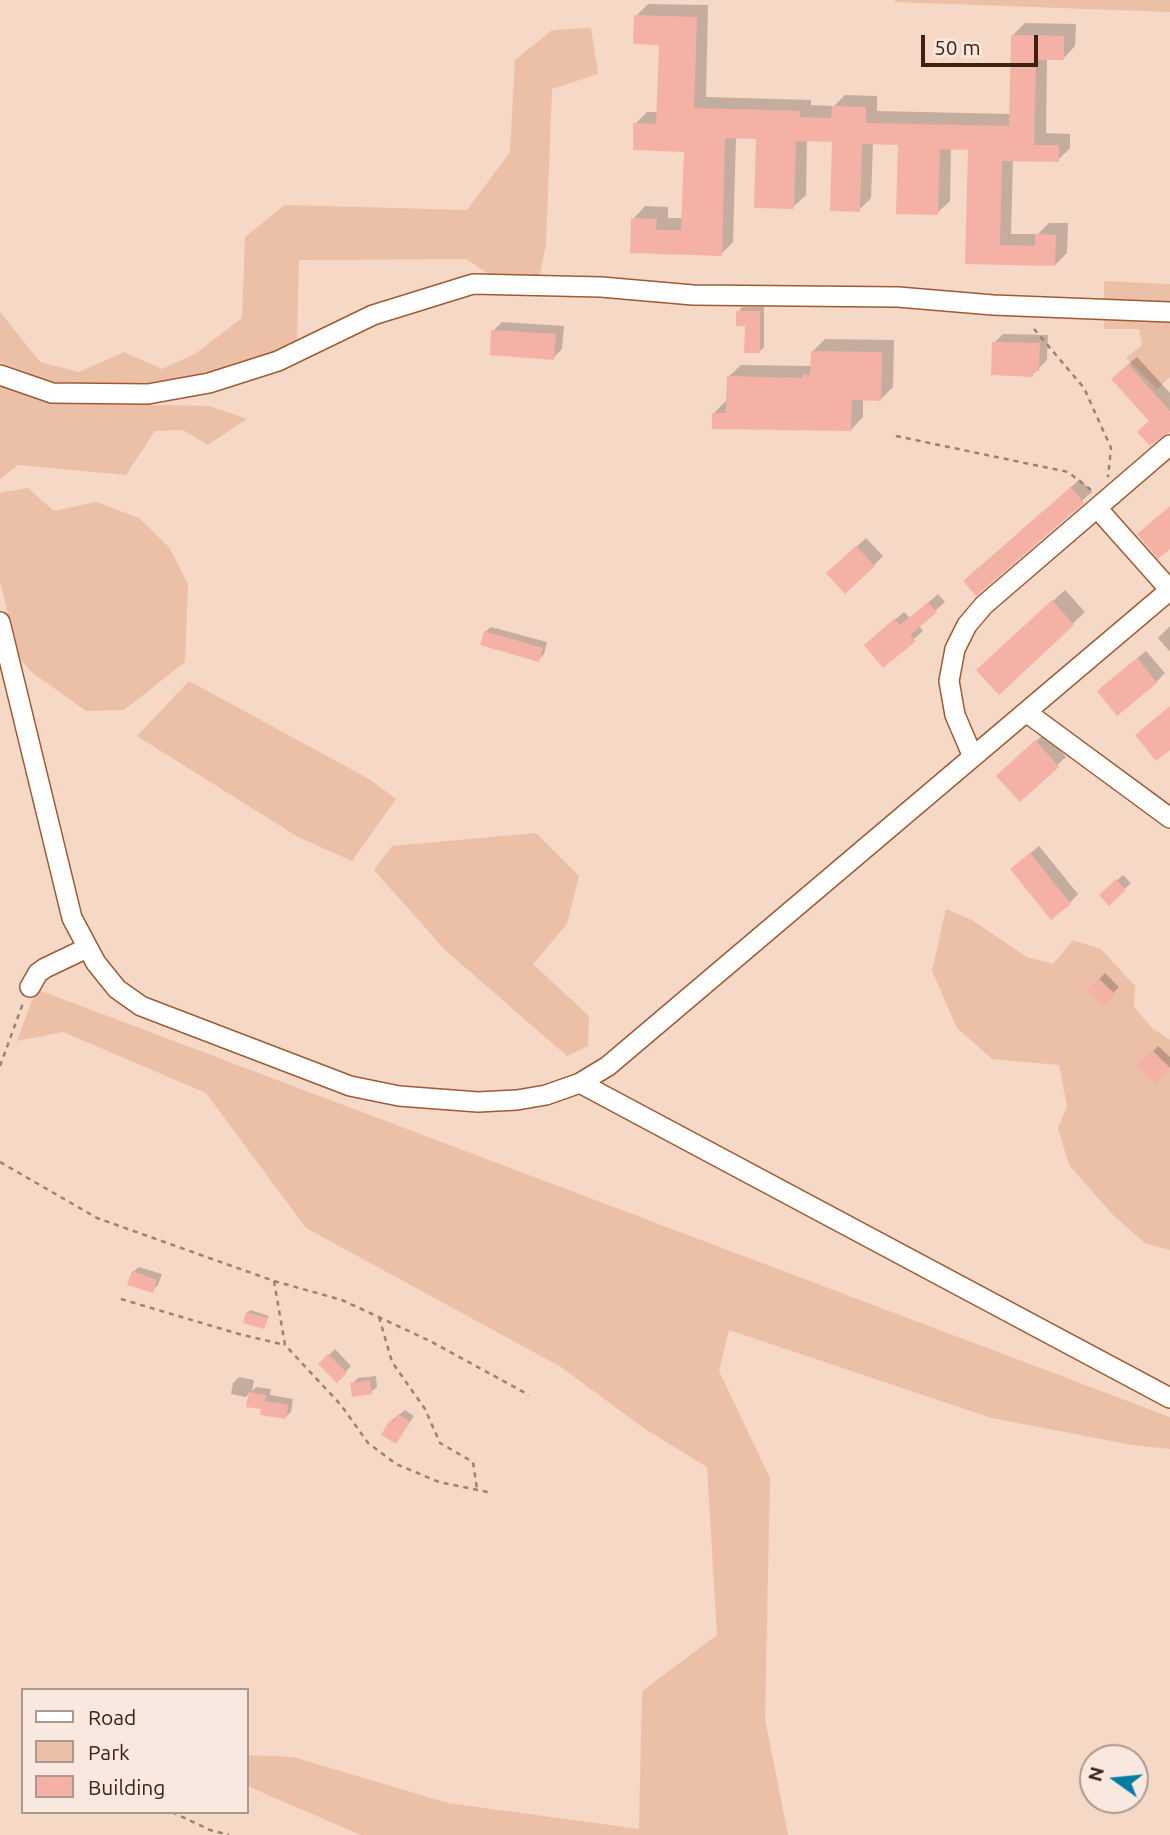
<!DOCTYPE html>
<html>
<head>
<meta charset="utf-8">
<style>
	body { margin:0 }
	#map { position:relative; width:1170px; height:1835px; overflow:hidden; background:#f6d8c7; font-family:Ubuntu,sans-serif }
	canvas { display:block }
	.legend { position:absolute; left:21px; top:1688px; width:228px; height:126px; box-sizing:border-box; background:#f8e8e0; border:2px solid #ad988d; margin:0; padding:9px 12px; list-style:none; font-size:21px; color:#3d2111 }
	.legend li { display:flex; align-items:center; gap:14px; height:35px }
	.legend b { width:35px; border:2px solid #ad988d }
	.north { position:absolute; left:1079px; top:1744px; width:70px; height:70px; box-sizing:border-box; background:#f8e8e0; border:2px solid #ad988d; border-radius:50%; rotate:285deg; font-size:19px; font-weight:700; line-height:28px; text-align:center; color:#3d2111 }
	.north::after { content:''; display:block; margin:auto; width:24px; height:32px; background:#037ba3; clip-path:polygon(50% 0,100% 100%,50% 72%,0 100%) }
	.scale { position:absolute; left:921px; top:35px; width:117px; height:32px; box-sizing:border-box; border:4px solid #3d2111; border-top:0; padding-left:9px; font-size:21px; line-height:24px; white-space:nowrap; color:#3d2111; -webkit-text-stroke:5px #f8e8e0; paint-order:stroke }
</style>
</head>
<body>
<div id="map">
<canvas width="1170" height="1835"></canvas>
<ul class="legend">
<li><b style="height:9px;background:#fff"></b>Road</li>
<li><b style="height:19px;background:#ecbfa7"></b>Park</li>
<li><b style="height:19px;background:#f5b1a6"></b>Building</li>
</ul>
<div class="north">N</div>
<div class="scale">50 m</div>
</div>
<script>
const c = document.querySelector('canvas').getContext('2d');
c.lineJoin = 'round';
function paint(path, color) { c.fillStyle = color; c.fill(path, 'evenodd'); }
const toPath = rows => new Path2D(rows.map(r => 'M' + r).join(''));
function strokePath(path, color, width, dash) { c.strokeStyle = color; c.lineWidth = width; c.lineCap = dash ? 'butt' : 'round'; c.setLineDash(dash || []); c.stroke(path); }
const green = toPath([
	[895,0,1170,0,1170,12,895,2],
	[591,28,598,74,552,89,546,244,539,279,489,274,466,259,299,260,297,342,269,364,149,387,49,382,0,362,0,312,40,362,79,372,124,352,162,369,195,354,242,318,245,237,285,205,467,210,510,152,515,60,552,30],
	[1104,281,1170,284,1170,377,1157,389,1126,358,1142,345,1139,329,1104,329],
	[0,386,47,403,209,406,247,419,208,445,183,430,155,431,126,475,18,465,0,479],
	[28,488,54,511,96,502,139,518,169,547,188,584,185,662,124,710,86,711,30,671,18,656,0,581,0,493],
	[189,681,369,779,396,799,352,861,298,837,137,736],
	[536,833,579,876,567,924,533,964,589,1016,588,1046,567,1056,445,950,374,870,392,846],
	[946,909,972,920,1027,957,1053,964,1073,940,1101,949,1135,986,1134,1007,1152,1028,1170,1040,1170,1250,1145,1243,1114,1216,1069,1165,1058,1128,1067,1106,1059,1065,992,1059,957,1028,932,971],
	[36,989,1170,1417,1170,1449,1132,1445,992,1418,729,1330,719,1371,770,1478,765,1719,788,1835,361,1835,247,1786,247,1755,293,1757,448,1803,639,1829,642,1691,717,1635,707,1467,642,1427,561,1367,306,1228,206,1093,63,1032,17,1041]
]);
const shadow = toPath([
	[648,4,708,5,706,97,811,100,811,105,834,106,845,95,877,96,877,111,1011,114,1013,35,1025,23,1076,24,1075,46,1063,59,1047,58,1046,133,1070,134,1070,148,1058,160,1013,159,1011,234,1038,234,1049,223,1068,223,1067,253,1055,265,967,263,970,148,951,147,950,201,937,213,900,144,873,143,871,198,859,210,834,141,807,140,806,195,793,207,758,137,736,137,733,242,721,254,632,251,633,219,645,206,668,207,668,218,684,218,686,150,635,124,647,112,659,112,661,43,636,16],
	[742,307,764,307,764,347,759,352,738,312],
	[502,322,564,326,562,349,553,358,493,331],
	[1003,334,1048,335,1047,360,1032,375,994,343],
	[825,339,894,340,893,387,881,399,863,399,863,417,851,430,714,413,726,401,728,377,741,365,812,366,813,351],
	[1137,357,1170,393,1170,430,1150,421,1121,371],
	[1080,479,1092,492,976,593,974,572],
	[866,538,883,556,874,565,837,565],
	[1065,590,1085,612,999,693,991,658],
	[938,594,945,602,919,625,923,631,914,639,875,636,904,612,910,618],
	[1170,626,1170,652,1158,638],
	[491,627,547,642,544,654,538,660,485,632],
	[1146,651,1165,673,1156,682,1108,682],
	[1045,733,1066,757,1020,800,1007,767],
	[1039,846,1078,894,1070,903,1021,861],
	[1123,875,1131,883,1109,904,1101,895],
	[1105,973,1119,987,1103,1004,1089,990],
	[1158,1046,1170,1057,1170,1067,1155,1082,1139,1066],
	[139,1267,162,1274,158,1285,152,1291,133,1272],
	[250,1310,269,1316,264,1327,247,1313],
	[335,1349,351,1366,337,1381,320,1364],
	[376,1376,377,1387,371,1392,352,1384,358,1378],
	[239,1377,254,1380,252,1391,256,1387,271,1389,270,1395,293,1399,291,1412,285,1417,263,1408,250,1392,246,1397,231,1394,233,1383],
	[405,1410,414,1416,396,1442,391,1421]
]);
const building = toPath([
	[634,15,697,17,694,108,800,111,800,117,831,118,832,106,866,107,866,123,1009,126,1011,35,1064,36,1064,60,1036,60,1034,145,1059,145,1059,162,1002,161,1000,245,1035,246,1035,234,1056,235,1055,266,965,264,968,150,940,149,938,215,896,214,898,145,862,144,860,212,830,211,832,142,796,141,794,209,754,208,756,139,725,138,722,256,630,253,631,218,657,219,656,230,681,230,684,152,633,150,633,123,656,124,659,45,633,44],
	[736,311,760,311,760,353,744,353,745,326,736,326],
	[491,330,556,334,554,360,490,355],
	[992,342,1040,343,1039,371,1033,371,1033,377,991,375],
	[811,351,882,352,881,401,852,400,851,431,712,429,712,413,726,413,727,376,802,378,803,374,810,375],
	[1128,364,1170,411,1170,432,1150,446,1137,432,1149,421,1111,379],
	[1071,487,1084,503,976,596,963,581],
	[1170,506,1170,549,1158,559,1137,534],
	[856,546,875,566,845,594,826,573],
	[1052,600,1074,625,999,695,976,670],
	[928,602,937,612,910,635,916,641,883,668,864,645,894,619,900,625],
	[484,631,543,648,539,662,480,645],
	[1137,658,1157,683,1117,716,1097,691],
	[1170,706,1170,750,1156,761,1135,735],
	[1035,740,1059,767,1020,802,996,776],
	[1030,853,1071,904,1051,920,1010,869],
	[1116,879,1126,890,1109,906,1099,895],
	[1098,978,1115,994,1104,1006,1087,990],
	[1152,1050,1170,1068,1156,1084,1136,1066],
	[132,1271,157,1280,153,1293,127,1285],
	[246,1312,268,1318,264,1329,243,1323],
	[328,1354,347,1373,337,1383,318,1364],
	[370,1380,372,1394,352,1397,350,1383],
	[249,1392,266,1395,265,1401,288,1405,286,1419,260,1415,261,1409,246,1407],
	[398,1414,410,1422,396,1444,381,1435,390,1420,394,1422]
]);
const path = toPath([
	[1034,329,1084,388,1111,448,1108,477],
	[896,436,1068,472,1091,490],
	[0,1066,23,1003],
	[0,1162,97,1218,274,1281,342,1300,430,1341,529,1395],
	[274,1281,285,1345,341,1405,368,1443,396,1464,439,1482,492,1493],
	[121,1299,239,1334,285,1345],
	[379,1317,392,1362,425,1409,440,1443,473,1462,477,1489],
	[172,1812,210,1830,229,1835]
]);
const minor = toPath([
	[0,375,52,393,148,394,209,383,278,361,373,315,473,284,601,287,693,295,898,297,993,305,1170,312],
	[1097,508,1170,590],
	[0,622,72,918,96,963,117,989,141,1006,350,1086,399,1096,478,1102,517,1100,546,1095,580,1083,608,1066,1170,590],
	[1026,712,1170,818],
	[973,757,955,715,949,681,955,649,967,625,984,605,1170,445],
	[30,987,38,973,45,968,87,948],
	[580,1083,1170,1398]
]);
paint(green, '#ecbfa7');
paint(shadow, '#0003');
paint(building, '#f5b1a6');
strokePath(minor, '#9c5b34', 22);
strokePath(path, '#9d806f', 2.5, [5, 5]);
strokePath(minor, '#fff', 19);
</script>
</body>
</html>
